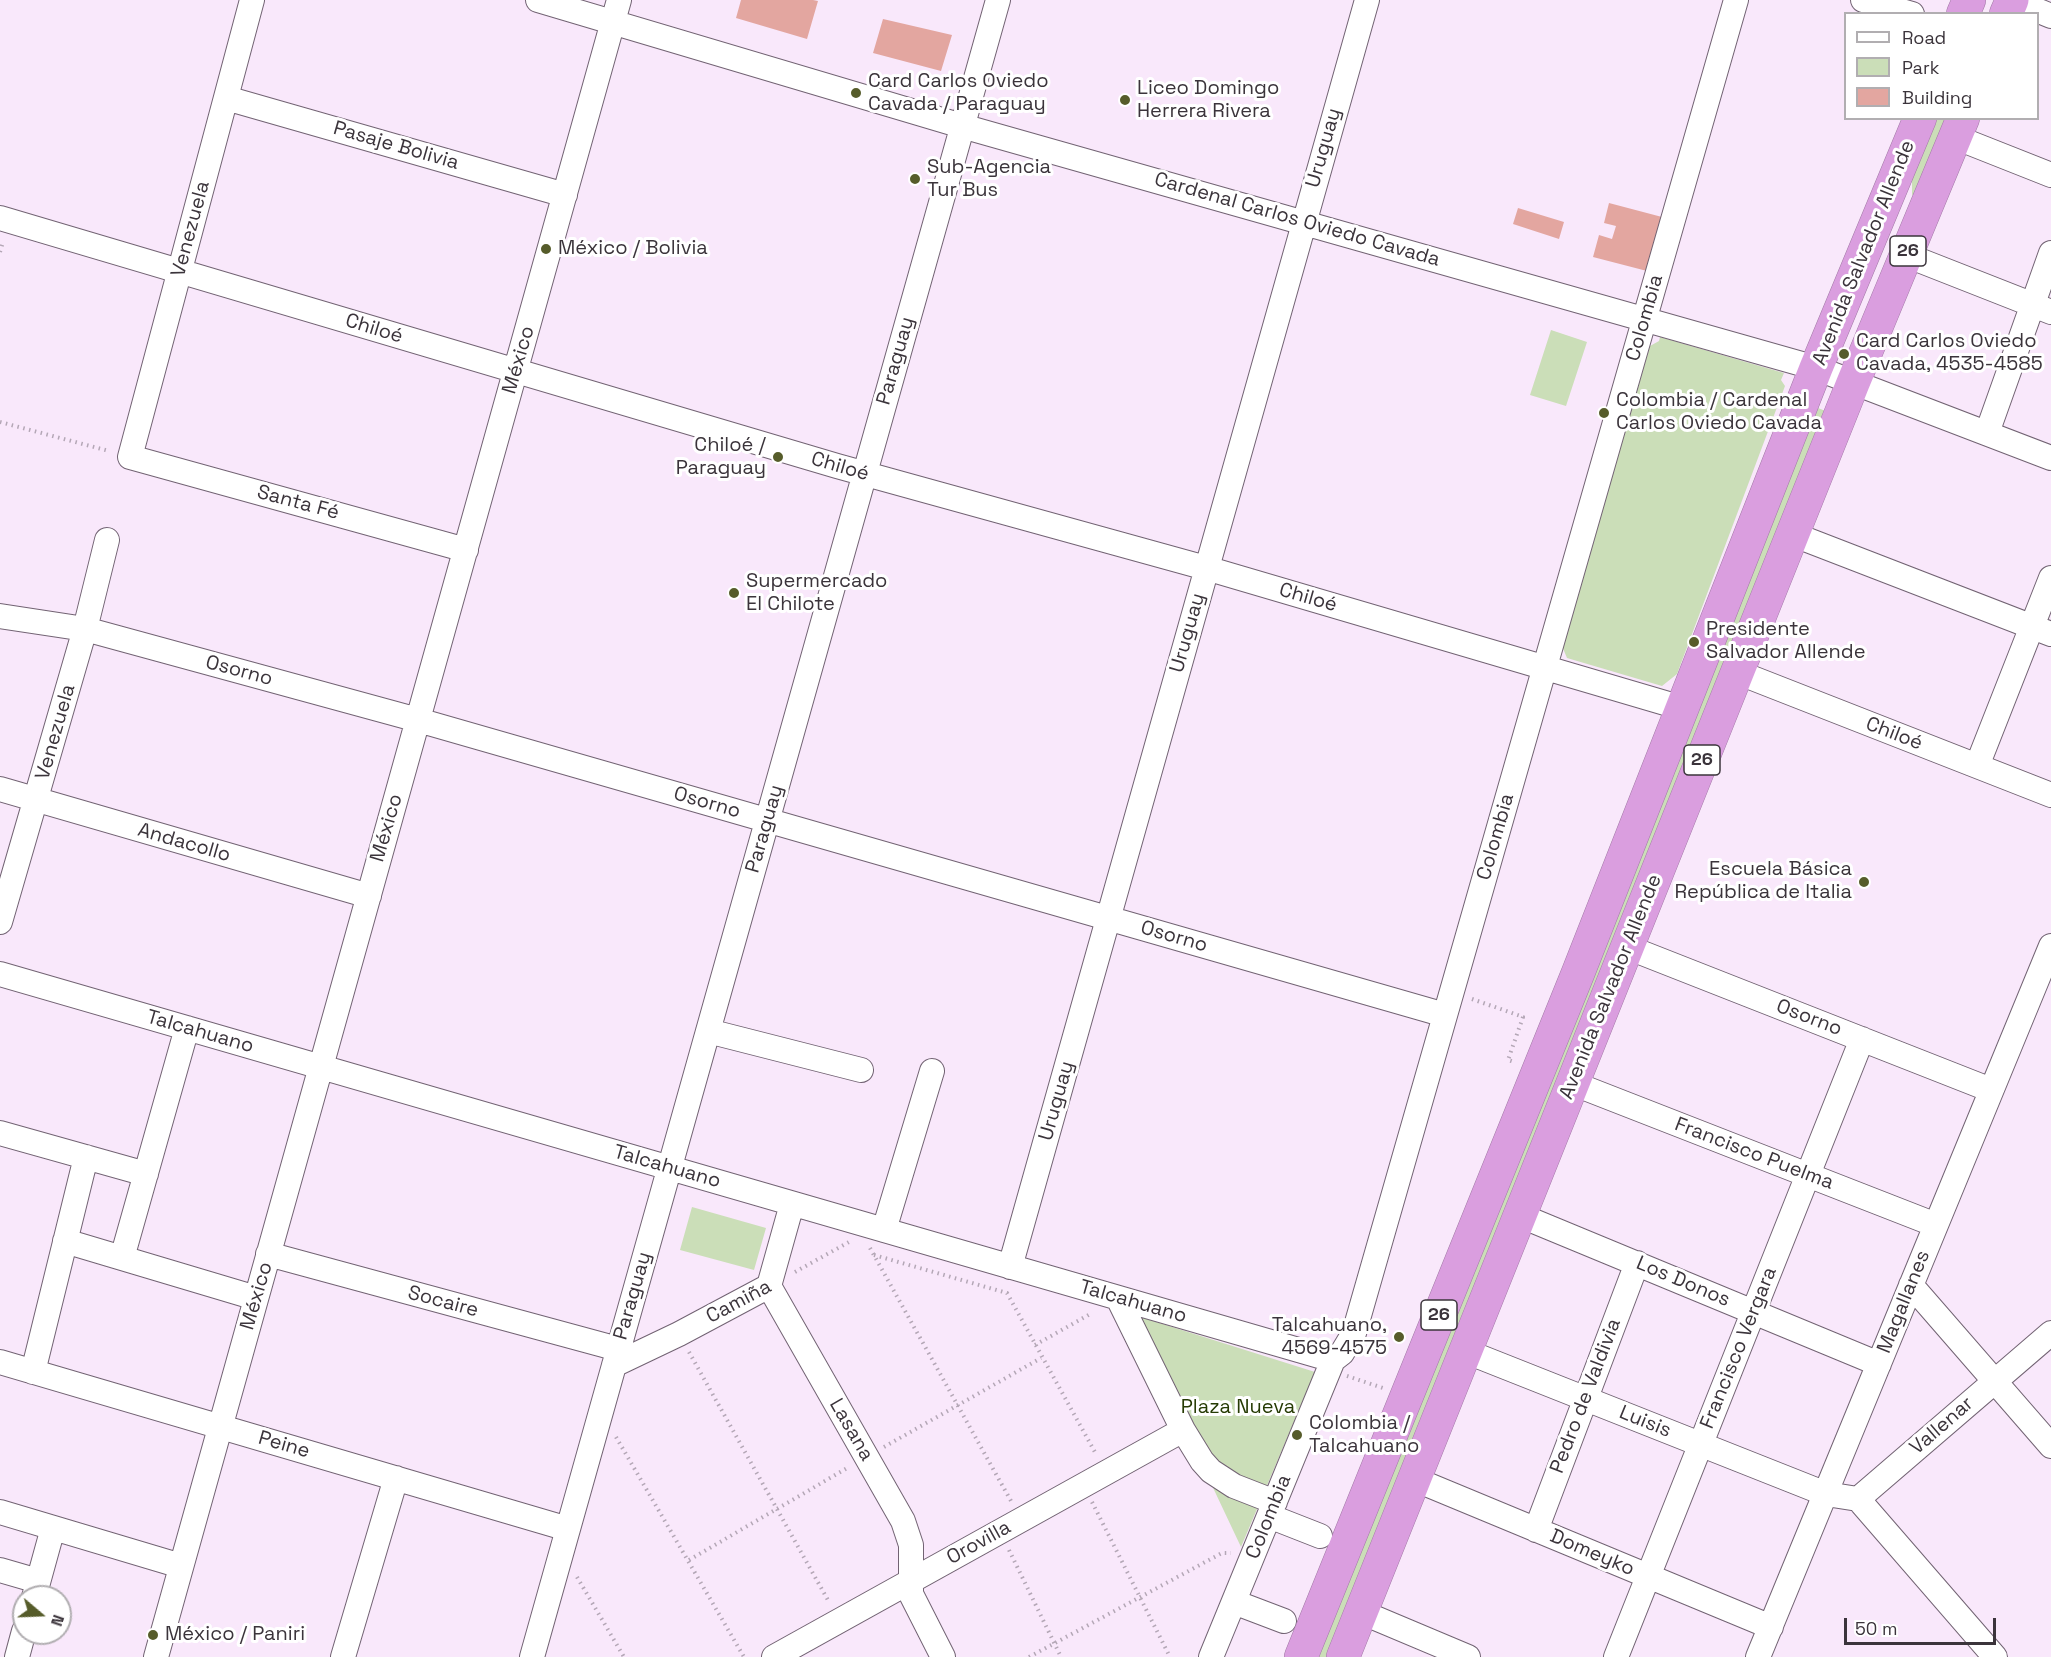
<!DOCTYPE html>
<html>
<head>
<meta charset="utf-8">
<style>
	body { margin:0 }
	#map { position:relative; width:2051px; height:1657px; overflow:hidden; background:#f9e8fb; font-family:"Space Grotesk",sans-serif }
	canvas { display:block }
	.legend { position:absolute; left:1844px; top:12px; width:195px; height:108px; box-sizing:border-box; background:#fff; border:2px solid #b1aeb1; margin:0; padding:8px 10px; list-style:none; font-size:18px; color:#3b343b }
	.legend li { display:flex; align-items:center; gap:12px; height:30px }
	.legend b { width:30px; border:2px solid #b1aeb1 }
	.north { position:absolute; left:12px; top:1585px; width:60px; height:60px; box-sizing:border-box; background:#fff; border:2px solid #b1aeb1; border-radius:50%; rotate:109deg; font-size:16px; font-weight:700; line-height:24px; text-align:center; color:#3b343b }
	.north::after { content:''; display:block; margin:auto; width:21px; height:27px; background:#565c2a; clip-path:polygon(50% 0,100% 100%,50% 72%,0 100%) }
	.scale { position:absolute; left:1844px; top:1618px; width:152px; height:27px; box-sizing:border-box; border:3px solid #3b343b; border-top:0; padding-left:8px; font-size:18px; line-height:21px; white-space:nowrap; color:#3b343b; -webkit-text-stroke:4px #fff; paint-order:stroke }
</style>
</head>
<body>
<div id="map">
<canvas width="2051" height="1657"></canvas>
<ul class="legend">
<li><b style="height:8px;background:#fff"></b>Road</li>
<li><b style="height:16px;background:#cbdeb8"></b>Park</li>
<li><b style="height:16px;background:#e3a6a0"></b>Building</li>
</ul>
<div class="north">N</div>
<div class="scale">50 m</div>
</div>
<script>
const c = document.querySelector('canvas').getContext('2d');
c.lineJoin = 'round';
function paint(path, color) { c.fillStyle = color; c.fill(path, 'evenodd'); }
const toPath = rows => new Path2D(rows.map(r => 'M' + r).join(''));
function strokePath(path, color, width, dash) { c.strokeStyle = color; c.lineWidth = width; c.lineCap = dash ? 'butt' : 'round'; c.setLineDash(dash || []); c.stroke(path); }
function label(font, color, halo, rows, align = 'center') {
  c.font = font + ' "Space Grotesk",sans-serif'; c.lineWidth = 6; c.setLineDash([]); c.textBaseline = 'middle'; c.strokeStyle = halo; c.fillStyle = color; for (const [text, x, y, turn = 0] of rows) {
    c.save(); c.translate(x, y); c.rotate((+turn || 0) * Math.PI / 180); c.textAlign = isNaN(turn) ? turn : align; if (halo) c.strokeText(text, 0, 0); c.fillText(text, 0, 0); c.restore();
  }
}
const green = toPath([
	[1935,119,1946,119,1916,194,1912,195,1912,179],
	[1551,330,1587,342,1566,406,1530,395],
	[1660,337,1784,373,1781,380,1785,386,1677,674,1662,686,1567,658,1562,646,1650,346,1659,341],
	[1818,408,1828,412,1327,1657,1314,1657],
	[692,1207,766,1228,754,1270,680,1250],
	[1131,1314,1315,1372,1241,1547]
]);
const building = toPath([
	[741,0,813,0,818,1,807,39,736,18],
	[883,19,952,35,941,71,873,53],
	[1609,203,1662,217,1647,271,1593,257,1599,235,1612,239,1616,226,1604,223],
	[1518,208,1564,222,1559,239,1513,224]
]);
const path = toPath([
	[0,252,3,242],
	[0,422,109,451],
	[1472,999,1523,1017,1508,1060,1514,1062],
	[870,1248,1011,1501],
	[874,1255,1007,1293,1096,1454],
	[795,1272,849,1242],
	[1035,1345,1092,1313],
	[689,1352,829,1602],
	[1347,1376,1383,1388],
	[616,1437,744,1657],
	[884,1447,1041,1358],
	[1092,1502,1170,1657],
	[1009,1550,1061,1657],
	[689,1560,849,1467],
	[577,1577,624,1657],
	[1029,1657,1222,1553,1231,1553]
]);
const minor = toPath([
	[252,0,130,457,466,550],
	[538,0,962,126,1816,368,2051,458],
	[1863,0,1912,14],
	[2012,0,2051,16],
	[226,98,565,195],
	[1955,137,2051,175],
	[0,218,837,466,1206,568,1682,708],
	[1906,255,2051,312],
	[1987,433,2051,253],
	[1792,534,2051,634],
	[0,616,85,629,418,720,1445,1015],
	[1737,672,2051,795],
	[1977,766,2051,578],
	[0,789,369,896],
	[0,922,85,629,107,540],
	[1627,947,1991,1090],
	[0,974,1333,1360],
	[708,1031,861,1070],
	[1572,1083,1936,1225],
	[0,1133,146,1174],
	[792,1204,769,1286,903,1521,911,1545,911,1594,943,1657],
	[1519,1215,1879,1364],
	[884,1230,932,1071],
	[65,1241,256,1298],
	[268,1254,618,1349],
	[122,1258,187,1028],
	[1010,1267,1367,0],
	[1911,1285,2051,1446],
	[1118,1298,1183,1430,1202,1461,1211,1471,1234,1486,1275,1502],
	[1465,1351,1826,1494,1858,1499,2051,1333],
	[0,1362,568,1529],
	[614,1365,679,1334,769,1286],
	[33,1372,86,1157],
	[1414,1479,1771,1627],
	[1858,1499,1995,1657],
	[0,1512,181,1566],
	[1269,1516,1320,1536],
	[1536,1530,1637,1263],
	[0,1570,38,1581],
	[34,1597,53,1528],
	[1234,1602,1284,1621],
	[1361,1612,1468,1657],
	[17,1657,24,1631],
	[156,1657,619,0],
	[343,1657,396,1478],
	[532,1657,998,0],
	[774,1657,1183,1430],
	[1211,1657,1333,1360,1342,1353,1354,1333,1736,0],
	[1616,1657,1862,1039],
	[1758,1657,2051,946]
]);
const highway = toPath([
	[1963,14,1969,0],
	[2006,14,2012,0],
	[1301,1657,1578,973,1816,368,1920,118],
	[1343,1657,1853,383,1963,118]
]);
const markers = [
	[856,93,6,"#565c2a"],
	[1125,100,6,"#565c2a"],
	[915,179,6,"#565c2a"],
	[546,249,6,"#565c2a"],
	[1844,354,6,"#565c2a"],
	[1604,413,6,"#565c2a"],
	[778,457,6,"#565c2a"],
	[734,593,6,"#565c2a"],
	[1694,642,6,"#565c2a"],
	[1864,882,6,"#565c2a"],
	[1399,1337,6,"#565c2a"],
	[1297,1435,6,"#565c2a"],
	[153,1635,6,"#565c2a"]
];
const shields = [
	[1908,251,36],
	[1702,760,36],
	[1439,1315,36]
];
const shieldNames = [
	["26",1908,251],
	["26",1702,760],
	["26",1439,1315]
];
const poiNames = [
	["Card Carlos Oviedo",868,82],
	["Cavada / Paraguay",868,105],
	["Liceo Domingo",1137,89],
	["Herrera Rivera",1137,112],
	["Sub-Agencia",927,168],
	["Tur Bus",927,191],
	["México / Bolivia",558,249],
	["Card Carlos Oviedo",1856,342],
	["Cavada, 4535-4585",1856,365],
	["Colombia / Cardenal",1616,401],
	["Carlos Oviedo Cavada",1616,424],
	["Chiloé /",766,446,"right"],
	["Paraguay",766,469,"right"],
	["Supermercado",746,582],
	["El Chilote",746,605],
	["Presidente",1706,630],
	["Salvador Allende",1706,653],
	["Escuela Básica",1852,870,"right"],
	["República de Italia",1852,893,"right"],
	["Talcahuano,",1387,1326,"right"],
	["4569-4575",1387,1349,"right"],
	["Colombia /",1309,1424],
	["Talcahuano",1309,1447],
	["México / Paniri",165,1635]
];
const streetNames = [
	["Pasaje Bolivia",396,146,16],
	["Uruguay",1324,148,-74],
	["Cardenal Carlos Oviedo Cavada",1297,220,16],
	["Venezuela",191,229,-75],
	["Avenida Salvador Allende",1864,253,-68],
	["Colombia",1645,318,-74],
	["Chiloé",374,329,17],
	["México",519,360,-74],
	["Paraguay",896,361,-74],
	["Chiloé",840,467,16],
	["Santa Fé",298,503,15],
	["Chiloé",1308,598,16],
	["Uruguay",1188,633,-74],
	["Osorno",239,671,15],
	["Venezuela",56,732,-74],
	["Chiloé",1894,734,21],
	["Osorno",707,803,16],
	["México",387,828,-74],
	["Paraguay",765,829,-74],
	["Colombia",1496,837,-74],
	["Andacollo",184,843,16],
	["Osorno",1174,937,16],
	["Avenida Salvador Allende",1611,987,-68],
	["Osorno",1809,1018,21],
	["Talcahuano",200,1032,16],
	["Uruguay",1057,1101,-74],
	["Francisco Puelma",1754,1154,21],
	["Talcahuano",667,1167,16],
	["Los Donos",1683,1282,23],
	["México",257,1296,-74],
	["Paraguay",633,1296,-74],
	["Socaire",443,1302,15],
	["Camiña",739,1302,-28],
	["Talcahuano",1133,1302,16],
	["Magallanes",1904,1302,-68],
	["Francisco Vergara",1739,1348,-68],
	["Pedro de Valdivia",1586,1396,-69],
	["Luisis",1645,1422,22],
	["Vallenar",1942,1426,-41],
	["Lasana",851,1430,60],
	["Peine",284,1445,16],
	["Colombia",1269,1517,-68],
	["Orovilla",979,1543,-29],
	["Domeyko",1592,1553,23]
];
const parkNames = [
	["Plaza Nueva",1238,1408]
];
paint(green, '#cbdeb8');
paint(building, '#e3a6a0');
strokePath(minor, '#726373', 26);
strokePath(highway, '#a279a6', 34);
strokePath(path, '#b4a7b6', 4, [1.5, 4.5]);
strokePath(minor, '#fff', 24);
strokePath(highway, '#da9edf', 33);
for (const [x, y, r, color] of markers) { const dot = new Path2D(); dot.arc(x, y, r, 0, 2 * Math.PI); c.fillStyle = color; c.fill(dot); strokePath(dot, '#fff', 2); }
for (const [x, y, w] of shields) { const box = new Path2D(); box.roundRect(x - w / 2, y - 15, w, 30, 4.5); c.fillStyle = '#fff'; c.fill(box); strokePath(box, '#3b343b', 1.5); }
label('bold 18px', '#3b343b', null, shieldNames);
label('20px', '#3b343b', '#fff', poiNames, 'left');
label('20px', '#3b343b', '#fff', streetNames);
label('20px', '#263b04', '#fff', parkNames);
</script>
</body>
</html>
